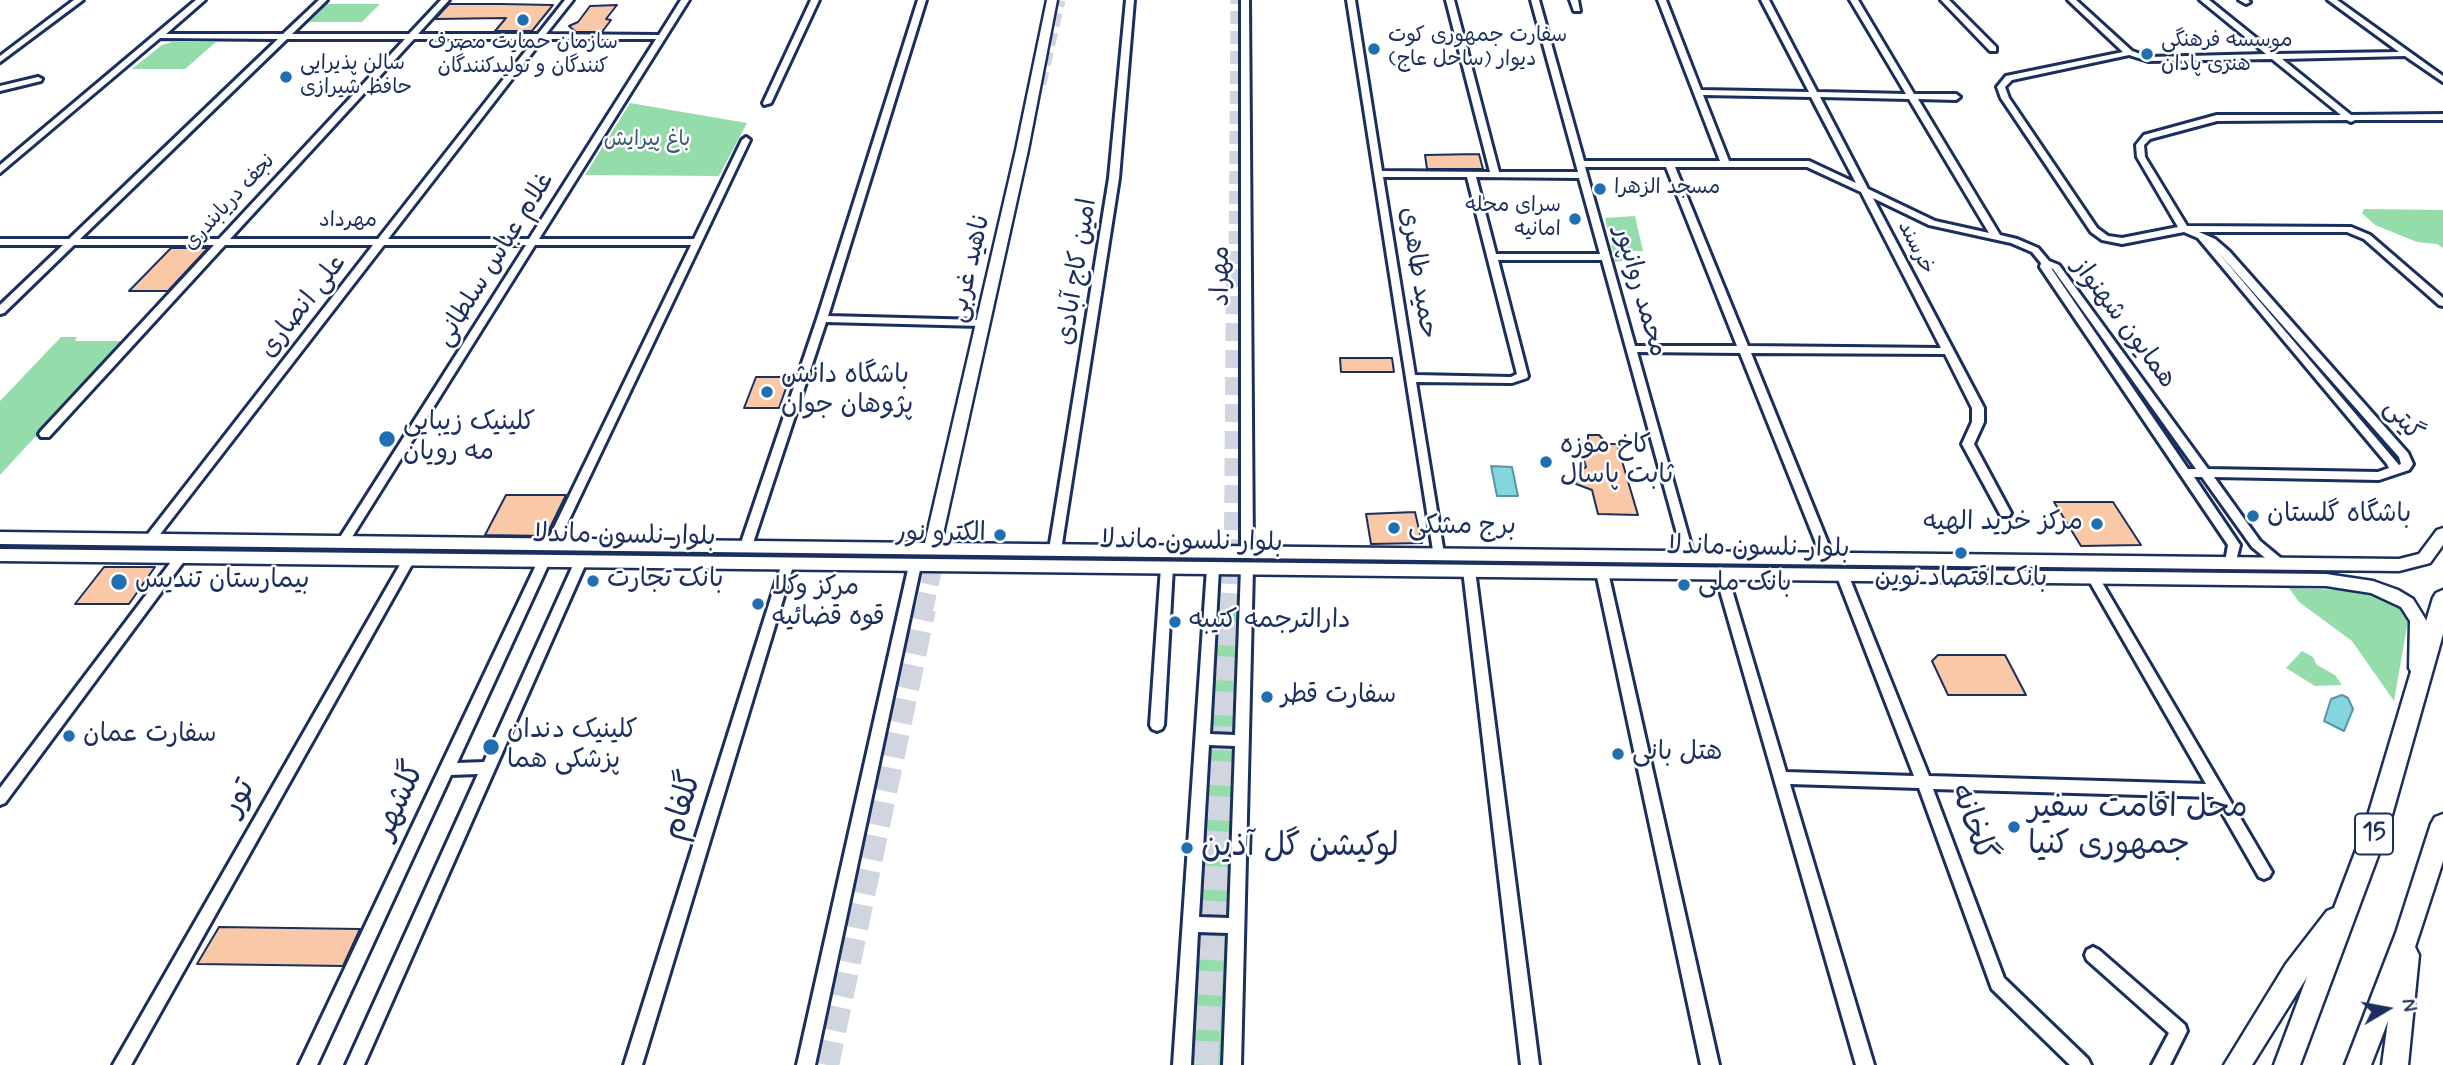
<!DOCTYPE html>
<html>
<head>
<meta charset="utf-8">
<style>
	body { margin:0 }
	#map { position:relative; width:2443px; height:1065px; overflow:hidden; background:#fff; font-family:Mynerve,sans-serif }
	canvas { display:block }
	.north { position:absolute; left:2352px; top:974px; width:70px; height:70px; -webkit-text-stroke:5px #fff; paint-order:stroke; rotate:80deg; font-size:19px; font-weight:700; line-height:28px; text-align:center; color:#1b2f5e }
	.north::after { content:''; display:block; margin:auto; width:24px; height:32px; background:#1b2f5e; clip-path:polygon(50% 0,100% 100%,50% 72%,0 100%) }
</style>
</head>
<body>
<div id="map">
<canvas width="2443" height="1065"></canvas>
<div class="north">N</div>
</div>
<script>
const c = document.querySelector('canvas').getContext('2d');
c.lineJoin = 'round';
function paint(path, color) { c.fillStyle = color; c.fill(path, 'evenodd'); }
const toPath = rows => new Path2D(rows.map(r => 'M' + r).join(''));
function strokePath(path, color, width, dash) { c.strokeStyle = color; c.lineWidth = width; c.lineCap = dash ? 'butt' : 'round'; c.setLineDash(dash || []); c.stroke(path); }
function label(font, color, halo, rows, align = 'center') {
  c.font = font + ' Mynerve,"Playpen Sans Arabic",sans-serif'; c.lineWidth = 5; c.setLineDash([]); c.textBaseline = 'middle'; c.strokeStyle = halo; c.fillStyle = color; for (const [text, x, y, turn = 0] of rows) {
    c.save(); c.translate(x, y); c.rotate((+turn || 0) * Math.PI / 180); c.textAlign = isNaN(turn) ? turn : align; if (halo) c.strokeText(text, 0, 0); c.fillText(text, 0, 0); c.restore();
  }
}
const green = toPath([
	[327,4,380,4,362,22,309,22],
	[172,42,216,42,185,69,132,69,162,45],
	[630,103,747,123,719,176,585,175],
	[2364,209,2443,210,2443,248,2437,244,2417,242,2375,225,2362,213],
	[1635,216,1643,251,1627,251,1629,260,1615,262,1605,218],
	[61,337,77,337,75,341,124,341,39,437,35,437,0,475,0,401],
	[2289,588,2368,591,2400,606,2409,615,2394,701,2352,641,2299,602],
	[1218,611,1242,611,1223,1065,1192,1065],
	[2302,651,2313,657,2317,665,2335,675,2342,685,2315,686,2286,668]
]);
const water = toPath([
	[1491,466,1512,467,1518,496,1497,496,1491,466],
	[2342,695,2348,698,2353,709,2344,731,2324,721,2331,699,2342,695]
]);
const building = toPath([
	[449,4,501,4,553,5,532,31,495,31,506,18,435,19,449,4],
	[617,5,606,19,611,20,602,32,576,32,569,26,578,22,590,6,617,5],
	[1479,154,1483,169,1427,169,1425,155,1479,154],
	[171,248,208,248,168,291,129,291,171,248],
	[1340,358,1392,358,1394,372,1341,372,1340,358],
	[756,377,790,377,779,408,744,408,756,377],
	[1588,435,1599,435,1607,444,1617,444,1638,515,1598,514,1592,490,1576,484,1573,474,1586,467,1579,444,1588,443,1588,435],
	[506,495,566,495,546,536,485,535,506,495],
	[2054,502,2113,502,2141,545,2081,546,2054,502],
	[1415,512,1422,543,1371,544,1366,514,1415,512],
	[104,567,155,567,129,604,75,604,104,567],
	[1938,655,2005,655,2026,695,1948,695,1932,661,1938,655],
	[219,927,360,929,343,966,197,964,219,927]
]);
const trunkTunnelFar2 = toPath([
	[1040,84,1059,0],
	[1235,264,1237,0]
]);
const trunkTunnelFar1 = toPath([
	[924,611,941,530],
	[1229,611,1233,541,1235,263]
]);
const trunkTunnel = toPath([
	[827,1065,924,609],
	[1206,1065,1230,609]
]);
const minor = toPath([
	[74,0,83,0,0,62,0,56,74,0],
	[196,0,205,0,166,34,283,34,319,0,327,0,292,34,409,34,441,0,449,0,418,34,538,34,565,0,573,0,546,34,659,35,681,0,689,0,539,239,694,239,742,140,746,137,750,140,556,547,548,547,546,544,691,245,535,245,347,545,343,546,337,542,339,539,526,245,384,245,154,542,150,543,144,539,373,245,225,245,49,437,41,437,39,434,41,431,214,245,74,245,4,313,0,314,0,305,63,245,0,245,0,239,69,239,278,39,160,38,0,173,0,165,196,0],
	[287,39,405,39,219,239,80,239,287,39],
	[414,39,535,39,378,239,230,239,414,39],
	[543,39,656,39,529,239,388,239,543,39],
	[811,0,819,0,771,103,764,105,763,103,811,0],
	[918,0,926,0,828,316,981,320,986,323,981,326,826,322,752,546,746,550,742,549,740,546,817,319,918,0],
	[1126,0,1134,0,1119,178,1061,550,1055,555,1049,550,1109,178,1126,0],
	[1241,0,1249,0,1253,552,1247,557,1241,552,1241,0],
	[1347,0,1355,0,1382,171,1490,172,1446,0,1454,0,1499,172,1578,172,1531,0,1539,0,1584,161,1720,161,1658,0,1666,0,1701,90,1809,92,1761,0,1769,0,1817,92,1906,94,1850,0,1858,0,1914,94,1956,94,1960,97,1956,100,1918,99,2000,235,2017,239,2038,248,2049,261,2059,265,2208,469,2378,472,2389,468,2387,464,2198,238,2184,232,2122,244,2102,240,2091,232,2001,98,1997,87,2006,76,2123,52,2068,0,2076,0,2132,51,2149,57,2266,54,2200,0,2209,0,2276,54,2399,52,2328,0,2337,0,2443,76,2443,82,2405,56,2282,59,2351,115,2443,114,2443,120,2355,120,2351,122,2347,120,2217,121,2150,139,2144,145,2145,157,2187,226,2351,227,2370,235,2443,298,2443,306,2439,305,2364,239,2347,232,2199,232,2215,239,2229,251,2408,453,2413,464,2409,470,2379,480,2214,477,2260,541,2283,560,2285,563,2283,566,2279,568,2275,566,2252,547,2202,477,2194,477,2240,545,2235,565,2227,565,2225,562,2228,545,2040,267,2041,263,2032,252,2011,243,1929,225,1873,198,1984,408,1984,422,1974,444,2011,513,2009,516,2001,516,1962,444,1972,422,1972,408,1945,354,1751,353,1834,558,1828,563,1822,558,1740,353,1637,352,1694,556,1692,559,1684,559,1602,260,1498,260,1528,376,1527,378,1512,383,1416,382,1444,554,1442,557,1434,557,1347,0],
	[2129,55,2148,61,2272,59,2341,115,2217,115,2144,135,2136,145,2137,157,2178,227,2122,238,2108,236,2097,228,2009,98,2005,87,2012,80,2129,55],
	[1703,95,1811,97,1856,183,1809,161,1729,161,1703,95],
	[1820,97,1909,99,1989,233,1935,221,1868,189,1820,97],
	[1585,167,1666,167,1737,346,1635,346,1585,167],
	[1675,167,1807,167,1861,192,1941,348,1748,346,1675,167],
	[1383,177,1467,177,1517,374,1511,377,1415,375,1383,177],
	[1476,177,1579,178,1600,254,1496,254,1476,177],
	[2216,250,2399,457,2401,464,2399,465,2216,250],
	[2051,268,2053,269,2196,469,2188,469,2051,268],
	[1570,0,1578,0,1580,11,1574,11,1570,0],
	[1941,0,1949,0,1996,47,1996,51,1990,51,1941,0],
	[2239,0,2248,0,2250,2,2246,4,2239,0],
	[38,77,42,79,41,81,0,91,0,86,38,77],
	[181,552,187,557,185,560,5,803,0,805,0,788,177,554,181,552],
	[409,554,415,559,131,1065,113,1065,405,556,409,554],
	[544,556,548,558,550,561,457,763,484,762,575,561,577,558,581,556,585,558,587,561,364,1065,346,1065,478,774,451,775,317,1065,299,1065,538,561,540,558,544,556],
	[788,558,792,560,794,563,642,1065,624,1065,782,563,784,560,788,558],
	[915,560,919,562,921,565,815,1065,797,1065,909,565,911,562,915,560],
	[1167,562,1171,564,1173,567,1164,725,1162,729,1157,731,1152,729,1150,725,1161,567,1163,564,1167,562],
	[1213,563,1217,565,1219,568,1210,734,1235,735,1241,568,1243,565,1247,563,1251,565,1253,568,1241,1065,1223,1065,1228,933,1198,932,1191,1065,1173,1065,1207,568,1209,565,1213,563],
	[1209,745,1235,746,1229,918,1199,917,1209,745],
	[1469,565,1473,567,1475,570,1539,1065,1521,1065,1463,570,1465,567,1469,565],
	[1602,567,1606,569,1608,572,1719,1065,1701,1065,1596,572,1598,569,1602,567],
	[1721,568,1725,570,1727,573,1786,772,1914,776,1836,574,1838,571,1842,569,1846,571,1848,574,1929,776,2206,784,2087,577,2089,574,2097,574,2269,867,2272,872,2269,877,2264,879,2259,877,2213,797,1933,789,2004,978,2088,1059,2091,1065,2070,1065,1992,989,1919,788,1790,784,1874,1065,1856,1065,1715,573,1717,570,1721,568],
	[2093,947,2099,950,2185,1025,2187,1031,2170,1065,2152,1065,2169,1033,2087,960,2085,955,2087,950,2093,947]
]);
const secondary = toPath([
	[1047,0,1057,0,1028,150,941,543,2399,559,2419,554,2437,530,2443,528,2443,545,2430,563,2399,571,0,544,0,532,925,543,1016,150,1047,0],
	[0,549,2326,574,2373,581,2398,590,2413,599,2426,620,2427,668,2424,673,2418,675,2412,673,2409,668,2410,621,2401,607,2371,593,2326,586,0,561,0,549]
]);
const trunk = toPath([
	[2443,590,2443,634,2388,829,2300,1065,2274,1065,2307,977,2252,1065,2224,1065,2286,964,2327,911,2334,908,2364,829,2433,598,2436,593,2443,590],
	[2443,814,2443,861,2415,947,2419,955,2408,1065,2382,1065,2388,1021,2371,1065,2345,1065,2396,933,2431,824,2435,817,2443,814]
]);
const markers = [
	[523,20,7,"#1f6fb2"],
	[1374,49,7,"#1f6fb2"],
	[2147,54,7,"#1f6fb2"],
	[286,77,7,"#1f6fb2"],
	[1600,189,7,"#1f6fb2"],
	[1575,219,7,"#1f6fb2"],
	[767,392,7,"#1f6fb2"],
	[387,439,9,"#1f6fb2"],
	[1546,462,7,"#1f6fb2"],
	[2253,516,7,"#1f6fb2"],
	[2097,524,7,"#1f6fb2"],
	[1394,528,7,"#1f6fb2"],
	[1000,535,7,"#1f6fb2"],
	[1961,553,7,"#1f6fb2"],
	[593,581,7,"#1f6fb2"],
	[119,582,9,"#1f6fb2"],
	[1684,585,7,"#1f6fb2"],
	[758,604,7,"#1f6fb2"],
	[1175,622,7,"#1f6fb2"],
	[1267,697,7,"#1f6fb2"],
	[69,736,7,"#1f6fb2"],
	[491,747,9,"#1f6fb2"],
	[1618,754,7,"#1f6fb2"],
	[2014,827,7,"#1f6fb2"],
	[1187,848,7,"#1f6fb2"]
];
const farPoinames = [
	["سفارت جمهوری کوت",1388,37],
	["دیوار (ساحل عاج)",1388,61],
	["موسسه فرهنگی",2161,42],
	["هنری پادان",2161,66],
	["سازمان حمایت مصرف",523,44,"center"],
	["کنندگان و تولیدکنندگان",523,68,"center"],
	["سالن پذیرایی",300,65],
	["حافظ شیرازی",300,89],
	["مسجد الزهرا",1614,189],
	["سرای محله",1561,207,"right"],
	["امانیه",1561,231,"right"]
];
const farParknames = [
	["باغ پیرایش",647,141]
];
const farStreetnames = [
	["نجف دریابندری",230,203,-47],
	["مهرداد",348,222],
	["خرسند",1915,248,63]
];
const shields = [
	[2374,834,38]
];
const shieldNames = [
	["15",2374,834]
];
const streetNames = [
	["غلام عباس سلطانی",496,260,-58],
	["ناهید غربی",971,269,-77],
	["امین کاج آبادی",1078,272,-81],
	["حمید طاهری",1417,273,81],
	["مهراد",1223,276,-90],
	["محمد روانپور",1639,292,74],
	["علی انصاری",304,307,-52],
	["همایون شهنواز",2123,324,53],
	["گیتی",2402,421,51],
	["بلوار نلسون ماندلا",624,537,1],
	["بلوار نلسون ماندلا",1191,543,1],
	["بلوار نلسون ماندلا",1758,549,1]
];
const poiNames = [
	["باشگاه دانش",781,377],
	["پژوهان جوان",781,407],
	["کلینیک زیبایی",403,424],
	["مه رویان",403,454],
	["کاخ موزه",1560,447],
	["ثابت پاسال",1560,477],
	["باشگاه گلستان",2267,516],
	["مرکز خرید الهیه",2083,524,"right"],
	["برج مشکی",1408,528],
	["الكترو نور",986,535,"right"],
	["بانک اقتصاد نوین",1961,580,"center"],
	["بانک تجارت",607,581],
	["بیمارستان تندیس",135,582],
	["بانک ملی",1698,585],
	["مرکز وکلا",772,589],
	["قوه قضائیه",772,619],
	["دارالترجمه کتیبه",1189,622],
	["سفارت قطر",1281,697],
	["کلینیک دندان",507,732],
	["پزشکی هما",507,762],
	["سفارت عمان",83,736],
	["هتل بانی",1632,754]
];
const nearStreetnames = [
	["تور",240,798,-60],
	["گلشهر",401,801,-65],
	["گلفام",684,806,-73],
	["گلخانه",1971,823,70]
];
const nearPoinames = [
	["محل اقامت سفیر",2028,809],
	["جمهوری کنیا",2028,846],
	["لوکیشن گل آذین",1201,848]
];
paint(green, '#95dcab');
paint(water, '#84d5de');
strokePath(water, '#5a93ab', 2);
paint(building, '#f8c8a7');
strokePath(building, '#1b2f5e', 2);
strokePath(trunkTunnelFar2, '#d1d5df', 13, [13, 7]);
strokePath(trunkTunnelFar1, '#d1d5df', 18, [18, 9]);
strokePath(trunkTunnel, '#d1d5df', 24, [24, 11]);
strokePath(minor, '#1b2f5e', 6);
strokePath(secondary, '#1b2f5e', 5);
strokePath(trunk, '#1b2f5e', 5);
paint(minor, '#fff');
paint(secondary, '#fff');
paint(trunk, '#fff');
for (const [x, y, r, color] of markers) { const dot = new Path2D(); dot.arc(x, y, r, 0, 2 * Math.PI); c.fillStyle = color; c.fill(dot); strokePath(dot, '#fff', 2.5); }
label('21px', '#1b2f5e', '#fff', farPoinames, 'left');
label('21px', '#3a5a71', '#fff', farParknames);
label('21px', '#1b2f5e', '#fff', farStreetnames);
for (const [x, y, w] of shields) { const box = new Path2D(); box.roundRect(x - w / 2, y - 20.5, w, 41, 5); c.fillStyle = '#fff'; c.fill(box); strokePath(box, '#1b2f5e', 2); }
label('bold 24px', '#1b2f5e', null, shieldNames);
label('26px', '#1b2f5e', '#fff', streetNames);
label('26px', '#1b2f5e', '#fff', poiNames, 'left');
label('32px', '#1b2f5e', '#fff', nearStreetnames);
label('32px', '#1b2f5e', '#fff', nearPoinames, 'left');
</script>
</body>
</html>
